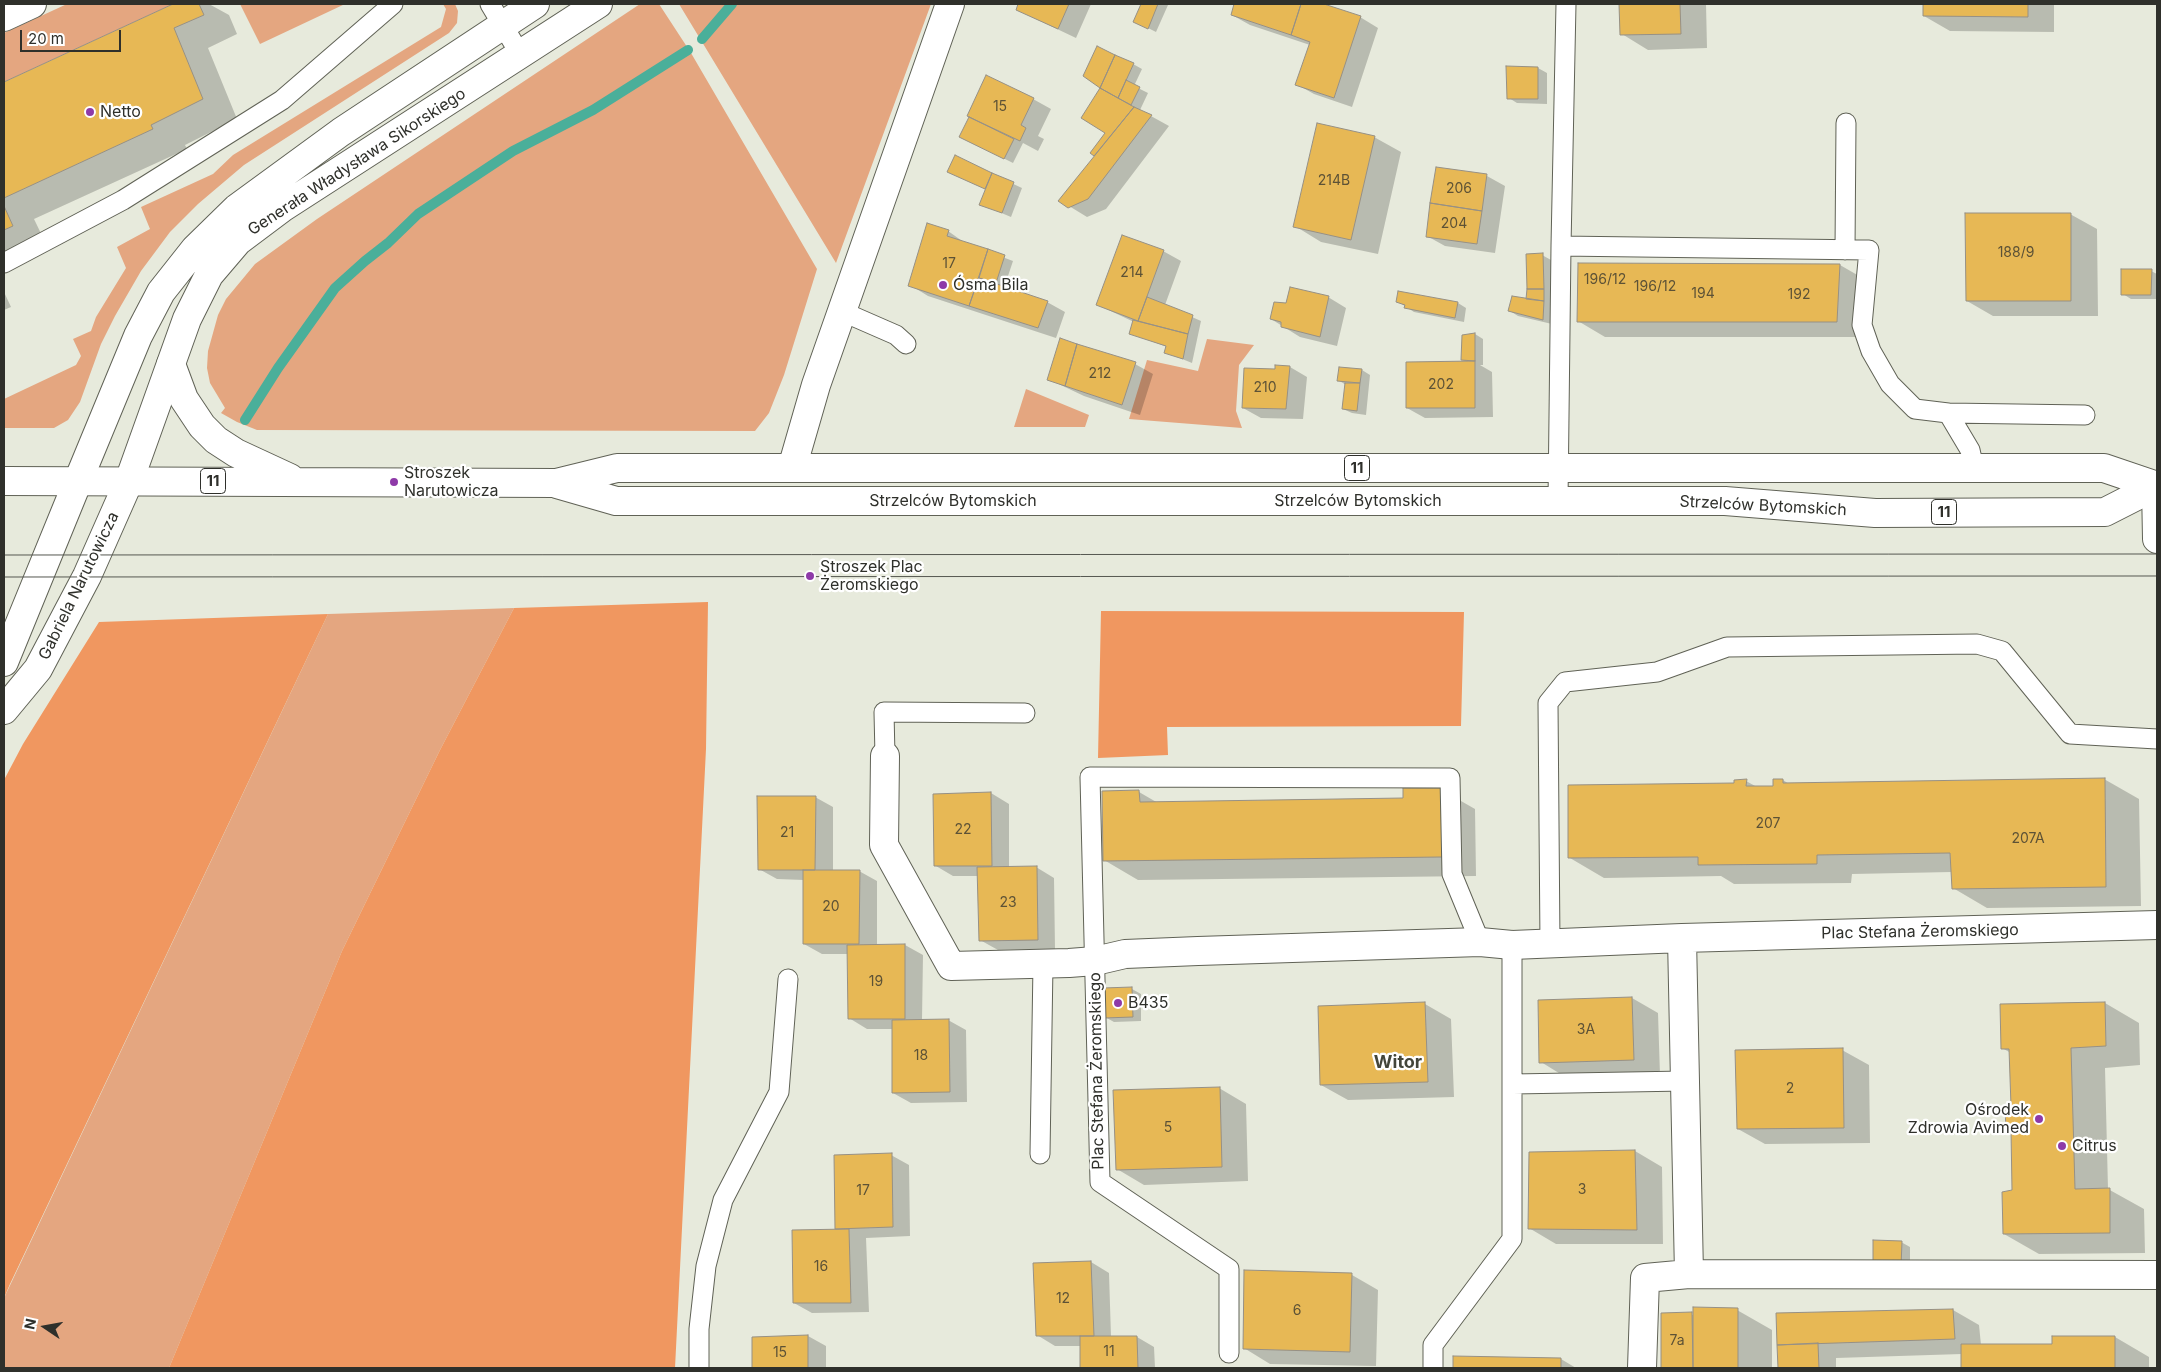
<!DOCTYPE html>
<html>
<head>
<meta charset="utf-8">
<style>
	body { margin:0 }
	#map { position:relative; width:2161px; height:1372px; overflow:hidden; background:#e7eadc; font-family:Inter,sans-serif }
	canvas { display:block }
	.frame { position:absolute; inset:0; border:5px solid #2f302b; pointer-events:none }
	.north { position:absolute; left:20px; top:1302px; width:50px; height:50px; -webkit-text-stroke:4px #fff; paint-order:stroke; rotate:282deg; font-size:14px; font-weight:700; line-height:20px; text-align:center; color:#2f302b }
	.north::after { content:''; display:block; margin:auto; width:18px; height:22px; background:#2f302b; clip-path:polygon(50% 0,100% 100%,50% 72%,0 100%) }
	.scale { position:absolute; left:20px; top:30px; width:101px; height:22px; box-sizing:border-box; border:2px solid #2f302b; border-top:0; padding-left:6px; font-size:15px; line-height:18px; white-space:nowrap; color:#2f302b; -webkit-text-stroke:4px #fff; paint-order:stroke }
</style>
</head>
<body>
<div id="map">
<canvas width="2161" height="1372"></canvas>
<div class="frame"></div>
<div class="north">N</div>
<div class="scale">20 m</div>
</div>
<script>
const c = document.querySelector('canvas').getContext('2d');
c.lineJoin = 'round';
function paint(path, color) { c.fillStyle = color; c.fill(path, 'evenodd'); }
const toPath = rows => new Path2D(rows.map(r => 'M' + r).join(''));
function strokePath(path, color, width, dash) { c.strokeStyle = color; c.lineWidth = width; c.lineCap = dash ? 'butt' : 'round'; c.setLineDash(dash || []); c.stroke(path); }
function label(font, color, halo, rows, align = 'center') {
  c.font = font + ' Inter,sans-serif'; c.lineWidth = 4.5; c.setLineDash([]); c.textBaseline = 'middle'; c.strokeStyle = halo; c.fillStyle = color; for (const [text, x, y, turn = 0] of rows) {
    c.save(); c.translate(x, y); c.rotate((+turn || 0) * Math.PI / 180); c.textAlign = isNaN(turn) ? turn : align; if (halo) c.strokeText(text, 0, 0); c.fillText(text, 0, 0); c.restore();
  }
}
const green = toPath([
	[67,4,173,4,4,82,4,33],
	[240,4,345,4,260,44],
	[443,4,455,4,458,11,457,23,449,33,244,165,198,204,170,232,141,271,115,316,101,344,80,402,68,420,54,428,4,428,4,399,76,365,81,356,73,339,91,331,96,317,126,268,117,247,150,229,141,207,213,174,233,155,441,27,446,9],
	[640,4,659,4,691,53,817,269,784,375,769,413,755,431,257,430,237,422,221,413,225,408,210,383,207,368,208,351,218,315,226,299,255,264,317,219],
	[679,4,931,4,836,263],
	[1207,339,1254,345,1239,365,1236,411,1242,428,1129,419,1147,360,1198,371],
	[1026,389,1089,415,1085,427,1014,427],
	[514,608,440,750,342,951,169,1368,4,1368,4,1298,328,614]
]);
const forest = toPath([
	[708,602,706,749,675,1368,169,1368,342,951,440,750,514,608],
	[1101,611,1464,612,1461,726,1167,727,1168,755,1098,758],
	[328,614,10,1284,4,1298,4,780,23,744,99,622]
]);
const shadow = toPath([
	[175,4,209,4,229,15,237,34,208,48,237,119,185,145,187,149,34,219,47,246,4,265,4,84],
	[1020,4,1091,4,1076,38,1017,10],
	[1142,4,1168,5,1156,32,1134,21],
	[1236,4,1319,4,1360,17,1378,28,1352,107,1314,94,1296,84,1310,45,1250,25,1232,15],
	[1621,4,1706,4,1707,48,1648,50,1622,34],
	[1924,4,2054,4,2054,32,1950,31,1924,16],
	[1133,64,1142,69,1134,86,1148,93,1140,110,1169,126,1106,209,1087,217,1069,206,1096,156,1092,153,1130,102,1085,76],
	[1538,68,1547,73,1547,104,1517,103,1509,98],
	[1033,99,1051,109,1038,136,1044,139,1038,151,1023,143,1013,163,961,137,971,117],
	[1374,137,1401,152,1378,254,1321,242,1295,226],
	[955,157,1022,188,1011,217,980,204,986,189,957,176],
	[1437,168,1487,176,1505,186,1495,253,1445,246,1427,236],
	[2070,214,2097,229,2098,316,1993,316,1967,301],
	[948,231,965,243,1013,261,1004,288,1047,302,1065,312,1056,338,928,296,910,285],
	[1163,251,1181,261,1165,305,1201,321,1192,363,1165,352,1167,347,1130,333,1134,322,1098,305],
	[1542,255,1551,260,1552,324,1518,316,1510,311,1527,300],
	[1840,265,1866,280,1864,337,1605,337,1578,321],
	[2151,271,2157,274,2157,299,2131,299,2123,294],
	[4,292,11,307,4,310],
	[1399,293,1458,303,1466,308,1464,322,1414,312,1397,301],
	[1328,297,1346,308,1337,346,1300,337,1271,319,1287,305],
	[1475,334,1483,339,1483,365,1480,365,1492,372,1493,417,1425,418,1407,408,1467,362,1462,360],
	[1135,364,1153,374,1140,415,1084,396,1048,379],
	[1290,367,1307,377,1303,419,1261,418,1243,408,1276,370],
	[1362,370,1370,375,1366,415,1352,413,1343,409,1346,385,1338,380],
	[2104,779,2139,799,2141,906,1987,908,1953,888,1952,872,1852,874,1851,883,1734,884,1721,876,1604,878,1570,858,1746,781,1757,787,1774,787,1783,780,1789,784],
	[1440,789,1475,809,1476,876,1138,880,1104,860,1139,792,1158,803,1404,800],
	[991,793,1009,804,1009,867,1036,867,1054,878,1055,949,998,950,980,940,979,876,953,876,936,866],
	[815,797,833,807,833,871,859,871,877,881,877,945,905,945,923,955,922,1020,948,1020,966,1030,967,1102,911,1103,893,1093,893,1029,867,1029,849,1018,848,954,822,954,804,944,804,880,777,879,759,869],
	[1132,989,1141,994,1141,1021,1114,1022,1105,1017],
	[1632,998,1658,1013,1660,1075,1567,1078,1541,1062],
	[2105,1003,2139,1023,2140,1065,2105,1068,2108,1189,2144,1209,2145,1253,2039,1254,2004,1234,2014,1192,2012,1133,2007,1130,2013,1107,2011,1053,2002,1048],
	[1425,1004,1451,1019,1454,1097,1348,1100,1321,1085],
	[1842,1050,1869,1065,1870,1143,1765,1144,1738,1129],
	[1219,1088,1246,1104,1248,1181,1144,1185,1117,1169],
	[1635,1151,1662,1167,1663,1244,1556,1244,1529,1228,1530,1153],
	[891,1155,909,1165,910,1236,866,1238,869,1312,812,1313,794,1303,836,1230,835,1156],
	[1901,1242,1910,1247,1910,1271,1883,1271],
	[1091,1262,1109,1273,1111,1337,1137,1337,1154,1347,1155,1368,1081,1368,1081,1346,1055,1346,1037,1335,1034,1264],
	[1352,1275,1378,1290,1376,1366,1270,1364,1244,1348],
	[1737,1310,1772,1330,1772,1368,1662,1368,1662,1314,1695,1315],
	[1953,1310,1979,1325,1981,1345,2053,1345,2115,1337,2149,1357,2149,1368,1962,1368,1962,1354,1836,1358,1836,1368,1779,1368,1778,1314],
	[808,1336,826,1346,826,1368,754,1368,753,1338],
	[1454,1357,1561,1359,1576,1368,1454,1368]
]);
const stream = toPath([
	[702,39,732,4],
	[245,420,278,368,335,288,365,261,388,243,418,214,513,151,593,110,688,50]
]);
const building = toPath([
	[173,4,199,4,204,15,174,28,203,99,151,125,153,129,4,198,4,82,173,4],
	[1018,4,1069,4,1058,29,1016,10,1018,4],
	[1141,4,1158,4,1148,29,1133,22,1141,4],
	[1234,4,1301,4,1291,35,1231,15,1234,4],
	[1301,4,1324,4,1361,16,1334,98,1295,85,1310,42,1291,35,1301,4],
	[1619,4,1680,4,1681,34,1620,35,1619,4],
	[1923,4,2028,4,2028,17,1923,16,1923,4],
	[1097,46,1115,55,1100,88,1083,76,1097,46],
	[1115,55,1134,63,1118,98,1100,88,1115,55],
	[1506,66,1538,67,1538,99,1507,99,1506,66],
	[986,75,1034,98,1021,125,1026,128,1020,141,967,116,986,75],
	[1126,80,1140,87,1131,105,1118,98,1126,80],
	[1100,88,1134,107,1094,156,1090,153,1105,133,1081,118,1100,88],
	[1134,107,1152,115,1088,199,1068,208,1058,201,1134,107],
	[969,117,1014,139,1004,159,959,137,969,117],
	[1317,123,1375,136,1351,240,1293,227,1317,123],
	[955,155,992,173,985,189,947,172,955,155],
	[1436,167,1487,174,1482,211,1430,203,1436,167],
	[992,173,1014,182,1002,213,979,205,992,173],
	[1430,203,1482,211,1477,244,1426,237,1430,203],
	[4,206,13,226,4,230,4,206],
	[1965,213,2071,213,2071,301,1966,301,1965,213],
	[927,223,949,230,947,236,988,249,969,306,908,286,927,223],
	[1122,235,1164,250,1138,321,1096,305,1122,235],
	[988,249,1005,255,996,283,979,278,988,249],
	[1543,253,1544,289,1527,289,1526,254,1543,253],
	[1578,263,1840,264,1837,322,1577,322,1578,263],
	[2121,269,2152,269,2151,295,2121,295,2121,269],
	[979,278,1048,301,1038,328,969,306,979,278],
	[1290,287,1329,296,1320,337,1281,327,1281,322,1270,319,1274,302,1286,303,1290,287],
	[1527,289,1544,289,1544,301,1526,299,1527,289],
	[1398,291,1458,302,1455,318,1404,308,1405,305,1396,302,1398,291],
	[1512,296,1544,301,1543,320,1508,311,1512,296],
	[1147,297,1193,315,1188,334,1138,321,1147,297],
	[1133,320,1188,334,1183,359,1164,353,1166,346,1129,334,1133,320],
	[1475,333,1475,361,1461,360,1462,335,1475,333],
	[1060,338,1077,344,1065,386,1047,380,1060,338],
	[1077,344,1136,362,1122,405,1065,386,1077,344],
	[1475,361,1475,408,1406,408,1406,362,1475,361],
	[1275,365,1290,366,1286,409,1242,408,1244,368,1275,369,1275,365],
	[1339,367,1362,369,1360,383,1337,381,1339,367],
	[1345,383,1360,383,1357,411,1342,409,1345,383],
	[2105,778,2106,887,1952,889,1950,853,1817,855,1817,864,1698,865,1698,857,1568,858,1568,785,1734,783,1734,780,1747,779,1746,786,1773,786,1773,779,1783,779,1783,783,2105,778],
	[1403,788,1441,788,1442,857,1103,861,1102,791,1139,790,1140,802,1403,798,1403,788],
	[991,792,992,866,934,866,933,794,991,792],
	[757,796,816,796,815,870,758,870,757,796],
	[1037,866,1038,940,979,941,977,867,1037,866],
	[803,870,860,870,859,944,803,944,803,870],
	[905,944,905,1019,848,1019,847,945,905,944],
	[1132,987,1133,1017,1104,1018,1103,988,1132,987],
	[1632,997,1634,1060,1539,1063,1538,1000,1632,997],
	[1425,1002,1428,1082,1320,1085,1318,1006,1425,1002],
	[2105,1002,2106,1046,2071,1048,2075,1189,2110,1188,2110,1233,2003,1234,2002,1192,2012,1190,2011,1131,2006,1131,2005,1107,2011,1106,2009,1049,2001,1049,2000,1004,2105,1002],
	[949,1019,950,1092,892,1093,892,1020,949,1019],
	[1843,1048,1844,1128,1737,1129,1735,1050,1843,1048],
	[1220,1087,1222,1167,1116,1170,1113,1090,1220,1087],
	[1635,1150,1637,1230,1528,1229,1529,1152,1635,1150],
	[892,1153,893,1227,835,1229,834,1155,892,1153],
	[849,1229,851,1303,793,1303,792,1230,849,1229],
	[1873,1240,1902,1241,1901,1267,1873,1267,1873,1240],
	[1091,1261,1094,1336,1036,1336,1033,1263,1091,1261],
	[1244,1270,1352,1273,1350,1352,1243,1349,1244,1270],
	[1693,1307,1738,1308,1738,1368,1693,1368,1693,1307],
	[1953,1309,1955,1339,1777,1345,1776,1313,1953,1309],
	[1692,1312,1693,1368,1661,1368,1661,1313,1692,1312],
	[808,1335,808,1368,752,1368,752,1337,808,1335],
	[1080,1336,1137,1336,1138,1368,1080,1368,1080,1336],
	[2052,1336,2115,1336,2115,1368,1961,1368,1961,1344,2052,1344,2052,1336],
	[1818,1343,1819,1368,1778,1368,1777,1345,1818,1343],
	[1453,1356,1561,1358,1561,1368,1453,1368,1453,1356]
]);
const service = toPath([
	[490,4,520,54],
	[1561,246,1566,4],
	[1845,250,1846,123],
	[4,263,123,200,282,100,393,4],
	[841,311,896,335,906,344],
	[1948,413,2085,415],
	[1558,501,1561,246,1869,250,1862,325,1871,351,1890,384,1915,409,1948,413,1970,450,1974,468],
	[885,756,884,712,1025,713],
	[1550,944,1548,703,1565,682,1657,672,1727,647,1977,644,2002,651,2070,734,2157,739],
	[1513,1084,1685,1081],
	[1040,1154,1043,964],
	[1229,1353,1229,1269,1100,1182,1090,777,1450,778,1452,874,1480,942],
	[699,1368,699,1329,706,1266,723,1200,779,1092,788,979],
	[1433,1368,1433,1345,1512,1239,1512,945]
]);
const minor = toPath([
	[4,17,32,4],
	[792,468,816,385,950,4],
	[2156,486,2157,539],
	[4,662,78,481],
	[4,710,38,669,87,576,129,481],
	[885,756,884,845,951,966,1069,963,1095,961,1125,954,1198,951,1480,942,1512,945,1682,938,2157,925],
	[1682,938,1689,1274,2157,1275],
	[1642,1368,1645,1278,1689,1274]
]);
const tertiary = toPath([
	[78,481,138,336,161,292,195,249,237,208,341,132,535,4],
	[129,481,187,319,209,275,238,241,282,208,598,4]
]);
const trunk = toPath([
	[171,364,184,399,202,426,216,440,236,453,290,478],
	[4,481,556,483,617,468,2104,468,2157,486],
	[557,484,616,501,1725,501,1875,513,2105,512,2156,486]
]);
const tram = toPath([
	[4,555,2157,554],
	[4,577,2157,576]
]);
const markers = [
	[90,112,5,"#8e3aa8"],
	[943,285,5,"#8e3aa8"],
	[394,482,5,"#8e3aa8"],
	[810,576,5,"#8e3aa8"],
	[1118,1003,5,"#8e3aa8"],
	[2039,1119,5,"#8e3aa8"],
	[2062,1146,5,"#8e3aa8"]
];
const numberNames = [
	["15",1000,107],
	["214B",1334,181],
	["206",1459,189],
	["204",1454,224],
	["188/9",2016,253],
	["17",949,264],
	["214",1132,273],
	["196/12",1605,280],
	["196/12",1655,287],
	["194",1703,294],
	["192",1799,295],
	["212",1100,374],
	["202",1441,385],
	["210",1265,388],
	["207",1768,824],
	["22",963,830],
	["21",787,833],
	["207A",2028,839],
	["23",1008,903],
	["20",831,907],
	["19",876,982],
	["3A",1586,1030],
	["18",921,1056],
	["2",1790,1089],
	["5",1168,1128],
	["3",1582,1190],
	["17",863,1191],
	["16",821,1267],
	["12",1063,1299],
	["6",1297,1311],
	["7a",1677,1341],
	["11",1109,1352],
	["15",780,1353]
];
const shields = [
	[1357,468,25],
	[213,481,25],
	[1944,512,25]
];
const shieldNames = [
	["11",1357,468],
	["11",213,481],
	["11",1944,512]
];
const poiNames = [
	["Netto",100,112],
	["Ósma Bila",953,285],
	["Stroszek",404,473],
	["Narutowicza",404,491],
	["Stroszek Plac",820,567],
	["Żeromskiego",820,585],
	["B435",1128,1003],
	["Ośrodek",2029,1110,"right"],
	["Zdrowia Avimed",2029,1128,"right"],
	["Citrus",2072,1146]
];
const streetNames = [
	["Generała Władysława Sikorskiego",357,162,-33],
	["Strzelców Bytomskich",953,501],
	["Strzelców Bytomskich",1358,501],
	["Strzelców Bytomskich",1763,506,3],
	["Gabriela Narutowicza",79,586,-64],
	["Plac Stefana Żeromskiego",1920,932,-1],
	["Plac Stefana Żeromskiego",1097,1071,-91]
];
const neighbourhoodNames = [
	["Witor",1398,1063]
];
paint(green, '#e4a680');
paint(forest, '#f09760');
paint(shadow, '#0003');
strokePath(stream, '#4aaf9a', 10);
paint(building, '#e7b855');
strokePath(building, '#969085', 1);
strokePath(service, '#606256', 21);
strokePath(minor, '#606256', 30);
strokePath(tertiary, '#606256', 30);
strokePath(trunk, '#606256', 30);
strokePath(service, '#fff', 19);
strokePath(minor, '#fff', 28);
strokePath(tertiary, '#fff', 28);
strokePath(trunk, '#fff', 28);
strokePath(tram, '#555750', 1);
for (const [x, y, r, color] of markers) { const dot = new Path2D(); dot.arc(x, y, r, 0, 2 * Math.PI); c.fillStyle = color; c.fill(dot); strokePath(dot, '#fff', 2); }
label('14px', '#5d5236', null, numberNames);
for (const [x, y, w] of shields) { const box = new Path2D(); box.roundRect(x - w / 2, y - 12.5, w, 25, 4); c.fillStyle = '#fff'; c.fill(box); strokePath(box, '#2f302b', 1); }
label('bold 15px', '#2f302b', null, shieldNames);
label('16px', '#2f302b', '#fff', poiNames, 'left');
label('16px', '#2f302b', '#fff', streetNames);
label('bold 18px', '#43453a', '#fff', neighbourhoodNames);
</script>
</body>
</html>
